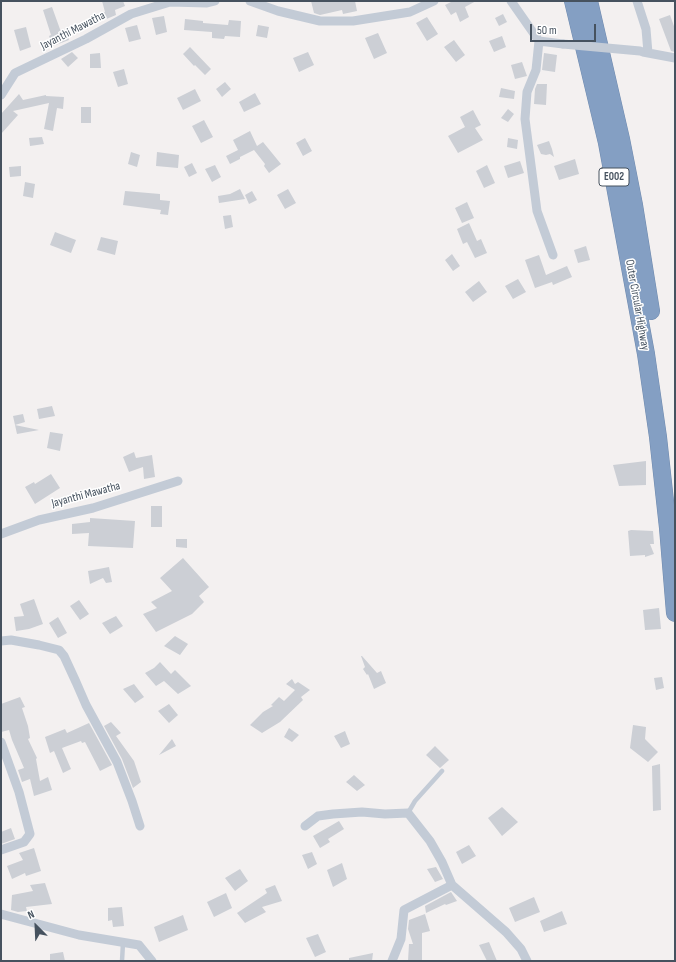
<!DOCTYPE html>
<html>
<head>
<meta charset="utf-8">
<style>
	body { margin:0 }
	#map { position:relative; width:676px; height:962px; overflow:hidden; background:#f3f0f0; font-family:"Sofia Sans Condensed",sans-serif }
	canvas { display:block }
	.frame { position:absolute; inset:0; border:2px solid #46525f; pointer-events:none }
	.north { position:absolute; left:16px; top:906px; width:40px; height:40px; -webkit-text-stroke:3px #fff; paint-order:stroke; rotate:336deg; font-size:11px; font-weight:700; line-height:16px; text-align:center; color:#46525f }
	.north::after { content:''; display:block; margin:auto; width:14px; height:18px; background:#46525f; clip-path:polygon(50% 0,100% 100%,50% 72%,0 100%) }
	.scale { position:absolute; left:530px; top:24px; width:66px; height:18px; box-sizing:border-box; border:2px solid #46525f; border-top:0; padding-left:5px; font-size:12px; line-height:14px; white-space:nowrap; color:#46525f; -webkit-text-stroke:3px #fff; paint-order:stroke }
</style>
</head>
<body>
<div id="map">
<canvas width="676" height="962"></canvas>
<div class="frame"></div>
<div class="north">N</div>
<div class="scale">50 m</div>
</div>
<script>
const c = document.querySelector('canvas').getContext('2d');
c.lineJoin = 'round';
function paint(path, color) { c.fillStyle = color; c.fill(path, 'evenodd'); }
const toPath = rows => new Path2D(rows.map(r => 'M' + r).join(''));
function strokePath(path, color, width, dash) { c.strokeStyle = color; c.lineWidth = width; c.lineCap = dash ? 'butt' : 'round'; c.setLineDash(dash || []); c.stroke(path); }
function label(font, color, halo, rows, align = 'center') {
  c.font = font + ' "Sofia Sans Condensed",sans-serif'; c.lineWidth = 3; c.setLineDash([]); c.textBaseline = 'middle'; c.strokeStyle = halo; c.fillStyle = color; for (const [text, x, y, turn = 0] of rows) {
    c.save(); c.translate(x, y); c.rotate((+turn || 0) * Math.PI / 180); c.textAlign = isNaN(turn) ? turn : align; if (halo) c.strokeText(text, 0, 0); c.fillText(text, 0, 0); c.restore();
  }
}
const building = toPath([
	[102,1,123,1,125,6,115,10,116,15,104,20,102,13,105,12],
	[311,1,355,1,357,11,343,14,342,10,320,15,314,13],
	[453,1,476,1,465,7,469,17,460,22,456,12,451,15,445,5],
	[52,7,61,32,66,31,69,40,53,46,49,36,51,35,43,10],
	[503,14,507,22,499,26,495,18],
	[670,15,675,29,675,52,671,51,659,19],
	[164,16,167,32,156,35,152,18],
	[427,17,438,34,427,41,416,23],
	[185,19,203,21,203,23,228,25,229,20,241,21,240,37,225,36,224,39,212,38,212,32,184,30],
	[137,25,141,39,129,42,125,28],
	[258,25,269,27,267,38,256,36],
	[26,27,31,47,20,51,14,30],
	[378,33,387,53,374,59,365,38],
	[502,36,506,47,494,52,489,41],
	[454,40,465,55,456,62,444,47],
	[190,47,211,69,205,75,195,65,194,66,183,54],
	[72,52,78,58,68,67,61,59],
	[308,52,314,65,299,72,293,58],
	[100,53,101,68,90,68,90,54],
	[544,53,557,55,555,72,542,70],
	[522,62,527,76,515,79,511,65],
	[124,69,128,84,118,87,113,72],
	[225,82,231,89,222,97,216,89],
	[537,84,547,84,546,105,534,104,535,89],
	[501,88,515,91,514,99,499,97],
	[195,89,201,101,183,110,177,98],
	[255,93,261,104,244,112,239,102],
	[19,94,23,100,46,95,46,96,64,97,63,109,57,108,53,131,44,129,49,103,13,111,18,115,1,134,1,114],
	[81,107,91,107,91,123,81,123],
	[508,109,514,114,508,122,501,118],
	[473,110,481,125,475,128,483,140,458,153,448,136,465,127,460,117],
	[204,120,213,137,201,143,192,126],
	[250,131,257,146,263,142,281,164,269,173,264,166,265,164,254,150,240,157,240,159,230,164,226,156,238,150,233,140],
	[42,137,44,144,30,146,29,138],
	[305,138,312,151,303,156,296,143],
	[508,138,518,140,517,149,507,147],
	[549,141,552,149,554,157,550,154,546,155,541,154,537,145],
	[131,152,140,155,137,167,128,164],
	[157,152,179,155,178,168,156,166],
	[575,159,579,174,559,180,554,166],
	[520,161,524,173,508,178,504,166],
	[192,163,197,173,189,177,184,167],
	[215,165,221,177,212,182,205,169],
	[487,165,495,183,484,188,476,171],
	[21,166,21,176,10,177,9,167],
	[25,182,35,184,33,198,23,196],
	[240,189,245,199,219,203,218,196,230,194],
	[288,189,296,203,285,209,277,195],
	[125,191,160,194,160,200,170,201,168,215,160,214,161,210,123,205],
	[252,191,257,200,249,204,245,195],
	[467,202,474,218,462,223,455,208],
	[231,215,233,227,225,229,223,216],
	[469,223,477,241,481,239,487,253,475,258,467,242,463,244,457,229],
	[55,232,76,240,71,253,50,245],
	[101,237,118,241,115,255,97,250],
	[586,246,590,260,578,263,574,250],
	[452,254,460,266,453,271,445,260],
	[539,255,546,275,567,266,572,277,553,285,552,282,535,288,525,260],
	[518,279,526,292,513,299,505,286],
	[479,281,487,292,473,302,465,292],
	[52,406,55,416,39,419,37,409],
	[23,414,25,422,15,425,13,416],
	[15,425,39,430,17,434],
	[50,432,63,434,60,451,47,448],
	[134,452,136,458,152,455,155,477,144,479,143,467,129,472,123,457],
	[646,461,646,485,619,486,613,465],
	[51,474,60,488,35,504,25,487,34,482,35,484],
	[151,506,162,506,162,527,151,527],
	[90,518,135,521,133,548,88,546,89,533,72,534,72,524,90,522],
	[631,530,653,531,654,544,650,544,654,554,645,557,645,555,630,556,628,531],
	[176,539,187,539,187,548,176,547],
	[183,558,209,587,199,596,204,602,192,614,156,632,143,614,157,608,151,602,172,591,160,578],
	[109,567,112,582,106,583,103,578,90,584,88,571],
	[34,599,43,624,29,629,16,631,14,617,24,616,20,604],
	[79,600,89,614,80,620,70,606],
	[659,608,661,629,645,630,643,610],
	[116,616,123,626,110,634,102,623],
	[58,617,67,633,58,638,49,623],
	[175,636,188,644,180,655,164,646],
	[361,656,362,656,377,673,381,671,386,683,374,689,368,674,367,675,363,669,365,667],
	[160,662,171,674,175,670,191,686,178,694,164,681,156,686,145,673,154,668],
	[662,677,664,688,656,690,654,678],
	[292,679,295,684,298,682,310,690,301,697,303,700,280,722,262,733,250,725,263,712,273,706,271,705,279,697,284,701,295,690,286,684],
	[134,684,144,697,135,703,123,689],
	[20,697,25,707,22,708,28,726,30,738,28,739,37,758,36,759,40,781,48,777,52,790,34,796,30,779,22,782,18,770,24,768,12,740,9,730,1,732,1,704],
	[169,704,178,715,169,723,158,711],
	[111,722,121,733,116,736,134,761,141,782,133,788,122,759,104,726],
	[89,723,112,765,100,771,85,742,82,743,81,741,62,748,71,769,63,773,54,751,50,753,45,737,65,729,67,733],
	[633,725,646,727,645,739,658,752,648,762,630,748],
	[289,728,299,735,292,742,284,737],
	[345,731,350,744,341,748,334,736],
	[172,739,176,746,159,755],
	[435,746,449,760,440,768,426,755],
	[660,764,661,810,653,811,652,766],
	[354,775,365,785,357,791,346,782],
	[502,807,518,822,502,836,488,818],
	[339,821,344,829,328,839,330,842,320,848,313,836],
	[11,828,15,839,1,844,1,832],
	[469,845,476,856,462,864,456,852],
	[34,848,41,871,26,876,25,873,12,879,7,866,23,860,19,853],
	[312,852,317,864,308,869,302,855],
	[342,863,347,879,333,887,327,870],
	[436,867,443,879,435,882,427,869],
	[240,869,248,881,235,891,225,878],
	[45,883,52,904,26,907,27,911,18,912,11,910,12,895,33,891,30,885],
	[275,885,282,901,262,907,266,912,245,923,237,913,267,893,265,889],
	[451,892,457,901,446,905,445,904,426,913,425,906],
	[226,893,232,908,214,917,207,902],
	[534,897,540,912,515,922,509,908],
	[122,907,124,926,113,927,112,920,108,921,108,908],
	[562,911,567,924,544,932,540,921],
	[425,914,430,931,422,933,422,961,408,961,409,944,413,944,408,929,409,920],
	[183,915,188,930,159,942,154,927],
	[318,934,326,952,315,957,306,938],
	[489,942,497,961,487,961,479,945],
	[63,952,65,961,50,961,50,954],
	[373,953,372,961,349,961,349,958]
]);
const lane = toPath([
	[408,813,415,801,442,771],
	[122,961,123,943]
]);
const street = toPath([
	[250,1,278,11,320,21,353,21,410,12,434,1],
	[511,1,539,41,563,44],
	[637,1,646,29,648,53],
	[539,41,536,70,527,92,525,119,537,211,553,255],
	[643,52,675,58],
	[1,95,15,73,86,39,131,14,170,2,207,3,215,1],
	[1,534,39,520,93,508,178,481],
	[1,641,11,640,39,645,59,650,64,656,76,682,86,705,117,762,132,801,140,826],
	[1,742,19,792,30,834,24,842,1,850],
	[305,826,318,816,333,814,362,812,385,814,408,813,430,841,442,862,452,885],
	[1,914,79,935,139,945,152,961],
	[392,961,401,939,404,910,452,885,506,932,521,949,527,961]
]);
const highway = toPath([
	[573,1,607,143,646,354,658,437,668,528,675,613],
	[589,1,621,139,634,205,651,311]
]);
const streetBridge = toPath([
	[563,44,640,51]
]);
const shields = [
	[614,177,30]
];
const shieldNames = [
	["E002",614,177]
];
const streetNames = [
	["Jayanthi Mawatha",73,31,-27],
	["Outer Circular Highway",637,305,80],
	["Jayanthi Mawatha",86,495,-15]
];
paint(building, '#cccfd5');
strokePath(highway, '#6f8aae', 18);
strokePath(lane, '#c3cbd6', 4.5);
strokePath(street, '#c3cbd6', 9);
strokePath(highway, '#849fc3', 17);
strokePath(streetBridge, '#c3cbd6', 9);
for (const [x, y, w] of shields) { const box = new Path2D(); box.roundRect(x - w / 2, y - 9, w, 18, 3); c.fillStyle = '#fff'; c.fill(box); strokePath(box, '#46525f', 1); }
label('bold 11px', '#46525f', null, shieldNames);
label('12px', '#46525f', '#fff', streetNames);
</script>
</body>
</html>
